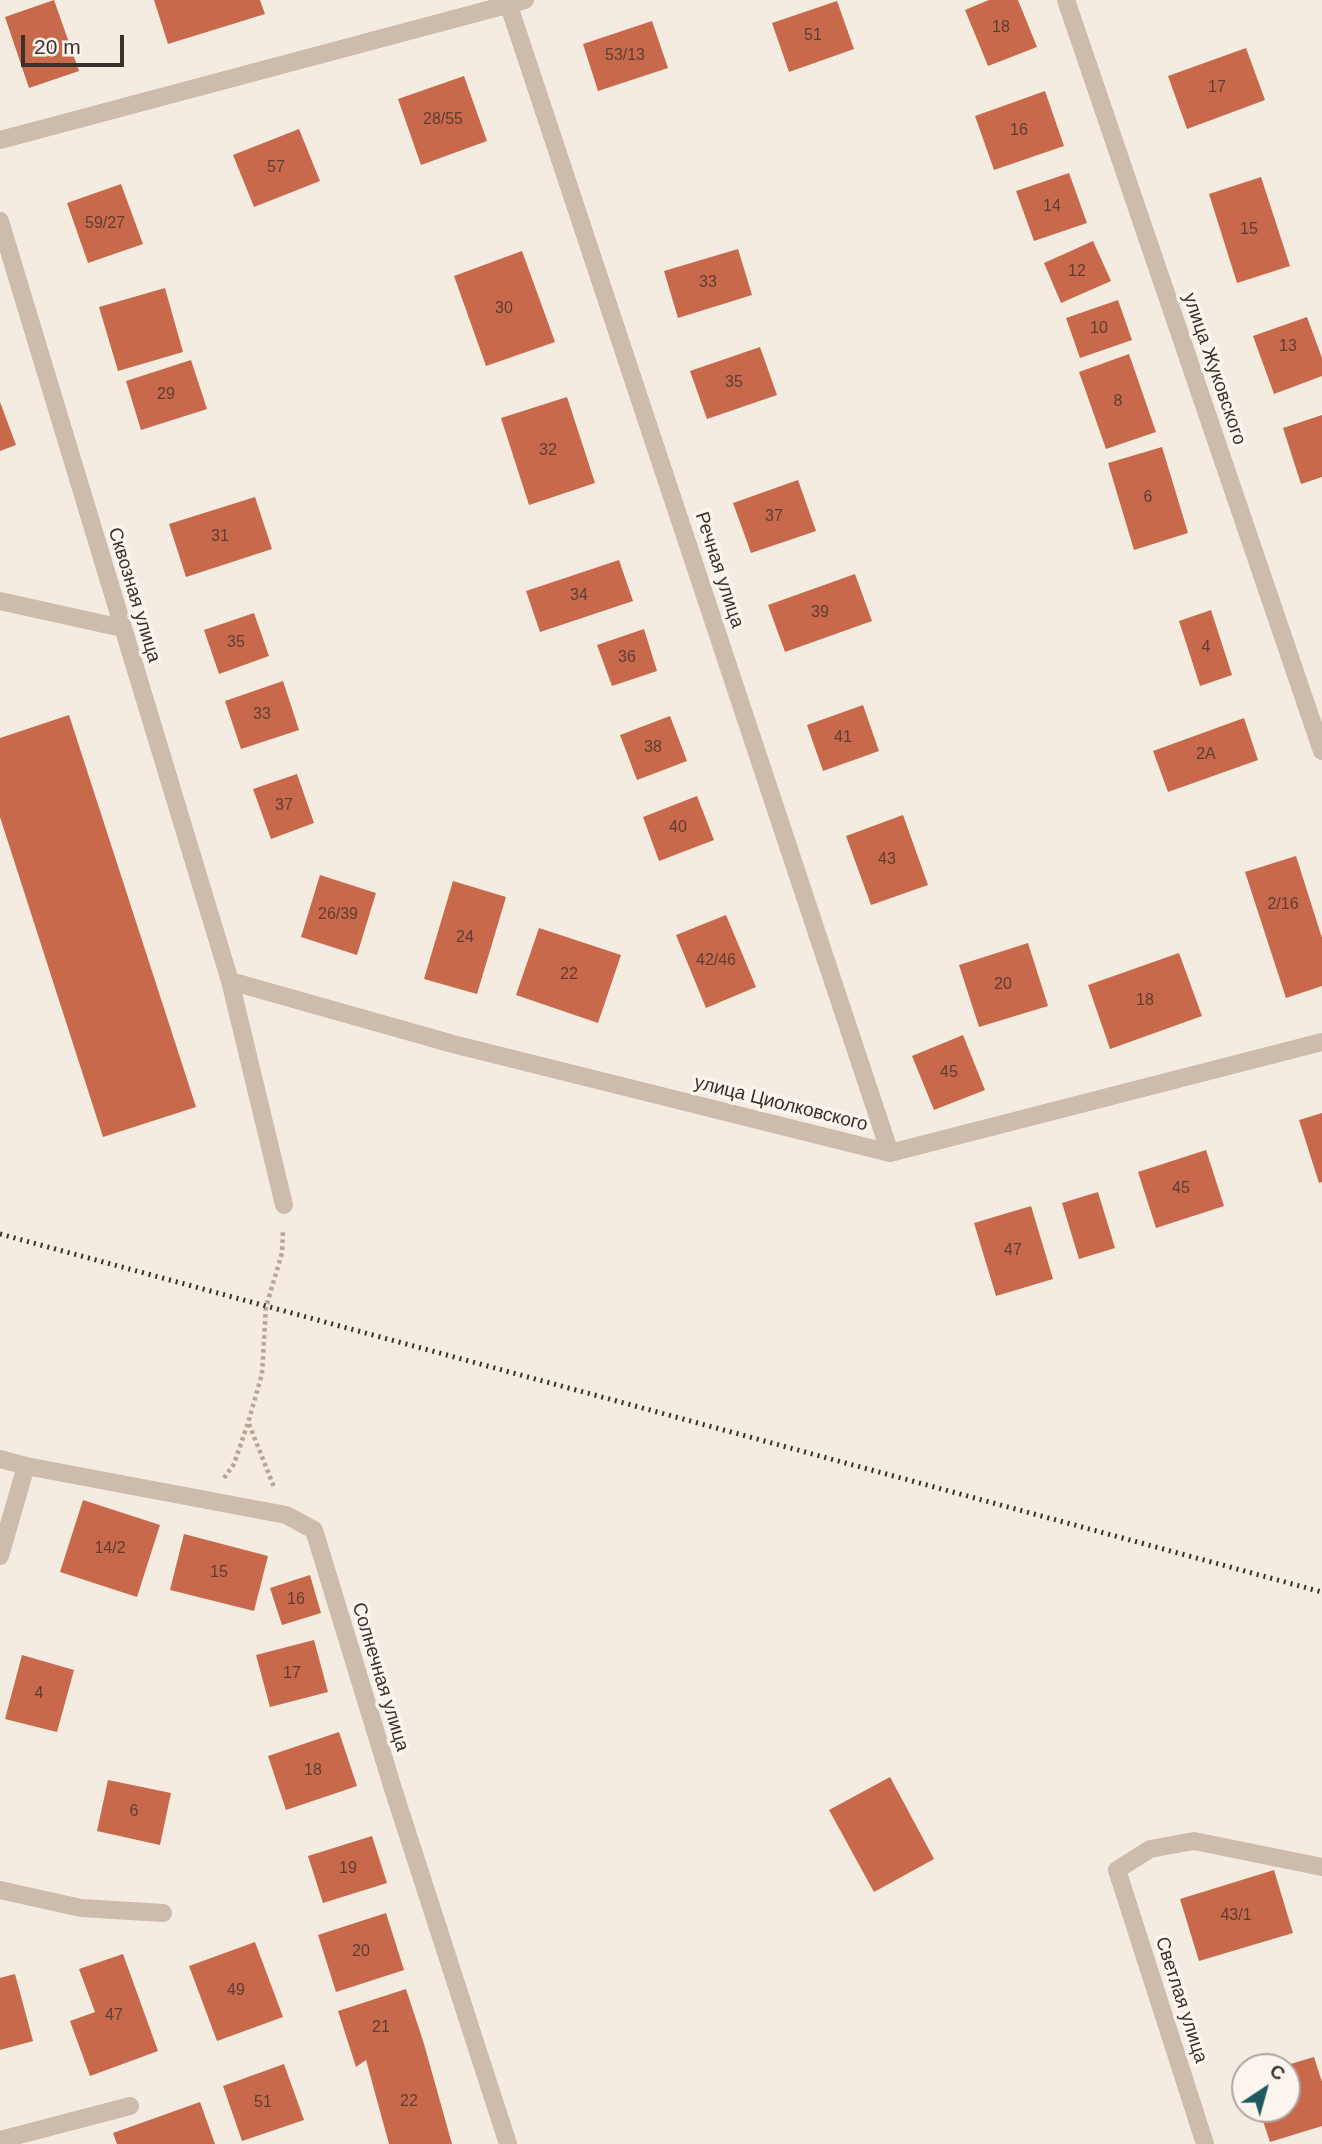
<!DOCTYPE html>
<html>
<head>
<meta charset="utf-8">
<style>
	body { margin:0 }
	#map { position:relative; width:1322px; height:2144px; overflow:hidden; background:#f4ebe1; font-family:Arial,sans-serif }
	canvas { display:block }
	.north { position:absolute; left:1231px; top:2053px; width:70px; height:70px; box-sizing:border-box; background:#fbf5ee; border:2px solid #aea6a0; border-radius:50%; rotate:36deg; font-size:19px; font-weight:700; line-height:28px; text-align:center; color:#3b302b }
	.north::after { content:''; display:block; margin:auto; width:24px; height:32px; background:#1f5a5e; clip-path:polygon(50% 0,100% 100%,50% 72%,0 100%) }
	.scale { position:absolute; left:21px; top:35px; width:103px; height:32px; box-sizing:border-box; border:4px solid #3b302b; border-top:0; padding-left:9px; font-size:21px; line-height:24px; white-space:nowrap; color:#3b302b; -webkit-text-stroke:5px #fbf5ee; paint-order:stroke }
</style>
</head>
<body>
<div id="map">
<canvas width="1322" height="2144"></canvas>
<div class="north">С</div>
<div class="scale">20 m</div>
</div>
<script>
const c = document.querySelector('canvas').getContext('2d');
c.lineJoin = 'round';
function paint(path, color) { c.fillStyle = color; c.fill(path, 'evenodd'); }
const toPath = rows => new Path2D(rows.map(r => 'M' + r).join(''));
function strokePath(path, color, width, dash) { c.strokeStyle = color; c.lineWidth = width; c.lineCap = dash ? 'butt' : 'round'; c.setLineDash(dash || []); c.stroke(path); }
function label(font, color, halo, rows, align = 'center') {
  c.font = font + ' Arial,sans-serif'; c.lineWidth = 7; c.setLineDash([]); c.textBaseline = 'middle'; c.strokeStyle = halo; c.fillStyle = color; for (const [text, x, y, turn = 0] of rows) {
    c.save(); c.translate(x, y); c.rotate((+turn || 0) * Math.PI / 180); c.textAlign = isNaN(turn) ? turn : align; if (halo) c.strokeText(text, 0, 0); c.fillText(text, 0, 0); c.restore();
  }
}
const building = toPath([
	[54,0,79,71,29,88,5,17],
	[154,0,260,0,265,14,168,44],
	[989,0,1018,0,1037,47,988,66,965,10],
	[837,1,854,49,789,72,772,23],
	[652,21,668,68,598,91,583,44],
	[1246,48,1265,100,1187,129,1168,76],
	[464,76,487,141,421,165,398,99],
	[1045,91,1064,146,994,170,975,116],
	[299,129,320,181,254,207,233,155],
	[1069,173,1087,223,1034,241,1016,191],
	[1261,177,1290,266,1237,283,1209,194],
	[121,184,143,244,88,263,67,203],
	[1093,241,1111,281,1061,303,1044,263],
	[738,249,752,295,678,318,664,271],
	[522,251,555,342,486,366,454,276],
	[165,288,183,352,118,371,99,307],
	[1118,300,1132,340,1080,358,1066,318],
	[1307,317,1322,358,1322,376,1274,394,1253,336],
	[760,347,777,395,707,419,690,371],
	[1129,354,1156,432,1106,449,1079,372],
	[191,360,207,409,141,430,126,381],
	[567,397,595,483,529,505,501,418],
	[0,402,16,445,0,451],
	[1322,415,1322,477,1301,484,1283,428],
	[1162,447,1188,533,1134,550,1108,463],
	[798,480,816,531,751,553,733,503],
	[255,497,272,549,186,577,169,524],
	[619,560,633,601,540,632,526,591],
	[855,574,872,621,785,652,768,605],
	[1211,610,1232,675,1200,686,1179,621],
	[254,613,269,656,219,674,204,630],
	[644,629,657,671,612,686,597,645],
	[283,681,299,730,241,749,225,701],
	[863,705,879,751,823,771,807,725],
	[69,715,196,1107,103,1137,0,817,0,738],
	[670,716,687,761,637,780,620,735],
	[1244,718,1258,760,1168,792,1153,751],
	[297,774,314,823,271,839,253,789],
	[697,796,714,840,659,861,643,817],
	[903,815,928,885,871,905,846,836],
	[1296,856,1322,938,1322,986,1286,998,1245,872],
	[320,875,376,893,357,955,301,937],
	[453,881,506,897,477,994,424,979],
	[726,915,756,987,706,1008,676,935],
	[539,928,621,955,598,1023,516,995],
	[1028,943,1048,1006,979,1027,959,965],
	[1179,953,1202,1016,1110,1049,1088,985],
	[963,1035,985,1090,934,1110,912,1056],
	[1322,1113,1322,1182,1319,1183,1299,1120],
	[1206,1150,1224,1206,1156,1228,1138,1172],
	[1098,1192,1115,1248,1079,1259,1062,1203],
	[1031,1206,1053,1279,996,1296,974,1223],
	[83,1500,160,1525,137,1597,60,1572],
	[184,1534,268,1556,254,1611,170,1590],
	[310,1575,321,1613,282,1625,270,1588],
	[314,1640,328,1692,270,1707,256,1655],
	[22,1655,74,1670,57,1732,5,1719],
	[339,1732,357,1786,286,1810,268,1756],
	[890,1777,934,1859,874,1892,829,1810],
	[108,1780,171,1793,160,1845,97,1831],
	[372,1836,387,1883,323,1903,308,1856],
	[1274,1870,1293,1933,1199,1961,1180,1899],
	[386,1913,404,1970,336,1992,318,1935],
	[255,1942,283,2017,217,2041,189,1966],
	[123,1954,158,2051,90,2076,70,2021,95,2012,79,1969],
	[15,1974,33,2041,0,2050,0,1978],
	[406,1989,424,2044,452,2144,389,2144,366,2060,356,2067,338,2011],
	[1314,2057,1322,2082,1322,2126,1270,2142,1259,2109,1287,2109,1287,2065],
	[284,2064,304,2120,242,2141,223,2086],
	[200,2102,215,2144,117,2144,113,2133]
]);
const path = toPath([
	[249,1424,274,1487],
	[224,1478,234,1464,248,1423,262,1374,266,1307,282,1253,283,1230]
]);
const minor = toPath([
	[507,0,890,1153],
	[1066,0,1322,751],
	[0,140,525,0],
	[0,221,230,981,284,1205],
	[0,601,122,628],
	[230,981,453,1044,890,1153,1322,1042],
	[0,1459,26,1466,286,1515,314,1530,394,1792,508,2144],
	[0,1556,26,1466],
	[0,1890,81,1908,163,1913],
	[0,2140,130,2106],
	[1205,2144,1117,1870,1150,1849,1194,1841,1322,1867]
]);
const rail = toPath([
	[0,1234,1322,1592]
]);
const numberNames = [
	["18",1001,28],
	["51",813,36],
	["53/13",625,56],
	["17",1217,88],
	["28/55",443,120],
	["16",1019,131],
	["57",276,168],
	["14",1052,207],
	["59/27",105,224],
	["15",1249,230],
	["12",1077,272],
	["33",708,283],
	["30",504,309],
	["10",1099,329],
	["13",1288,347],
	["35",734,383],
	["29",166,395],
	["8",1118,402],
	["32",548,451],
	["6",1148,498],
	["37",774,517],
	["31",220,537],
	["34",579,596],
	["39",820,613],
	["35",236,643],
	["4",1206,648],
	["36",627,658],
	["33",262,715],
	["41",843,738],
	["38",653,748],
	["2А",1206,755],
	["37",284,806],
	["40",678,828],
	["43",887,860],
	["2/16",1283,905],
	["26/39",338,915],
	["24",465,938],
	["42/46",716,961],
	["22",569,975],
	["20",1003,985],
	["18",1145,1001],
	["45",949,1073],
	["45",1181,1189],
	["47",1013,1251],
	["14/2",110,1549],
	["15",219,1573],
	["16",296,1600],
	["17",292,1674],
	["4",39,1694],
	["18",313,1771],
	["6",134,1812],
	["19",348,1869],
	["43/1",1236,1916],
	["20",361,1952],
	["49",236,1991],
	["47",114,2016],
	["21",381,2028],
	["22",409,2102],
	["51",263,2103]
];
const streetNames = [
	["улица Жуковского",1214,369,71],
	["Речная улица",719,570,72],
	["Сквозная улица",134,595,73],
	["улица Циолковского",781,1104,14],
	["Солнечная улица",380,1677,73],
	["Светлая улица",1181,2000,72]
];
paint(building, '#c8694b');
strokePath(path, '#b9a596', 4.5, [3.5, 3.5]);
strokePath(minor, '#cdbbac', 18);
strokePath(rail, '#3b302b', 5, [2, 5]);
label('16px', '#5e3e33', null, numberNames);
label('19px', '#3b302b', '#fbf5ee', streetNames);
</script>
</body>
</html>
